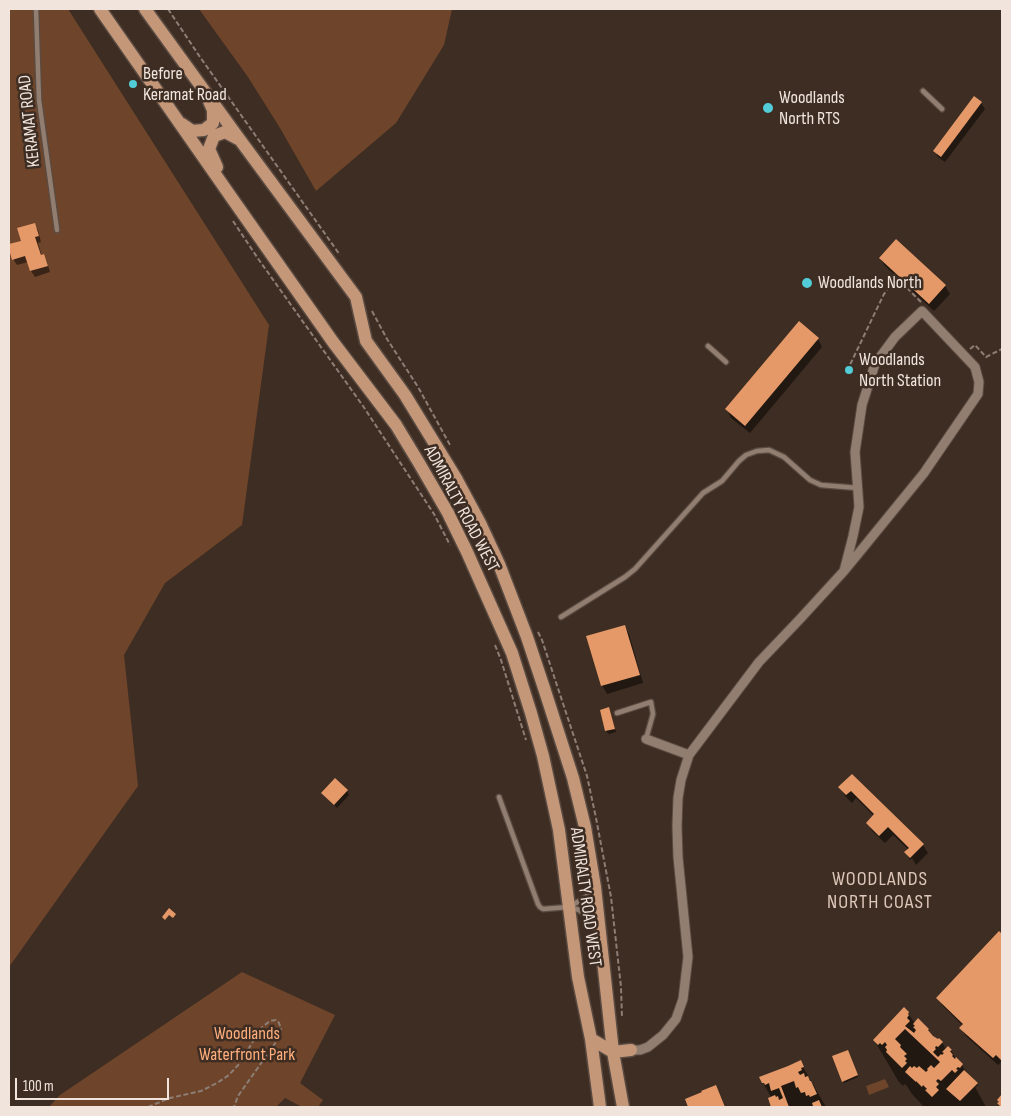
<!DOCTYPE html>
<html>
<head>
<meta charset="utf-8">
<style>
	body { margin:0 }
	#map { position:relative; width:1011px; height:1116px; overflow:hidden; background:#3e2d22; font-family:"Sofia Sans Condensed",sans-serif }
	canvas { display:block }
	.frame { position:absolute; inset:0; border:10px solid #f0e4dd; pointer-events:none }
	.scale { position:absolute; left:15px; top:1078px; width:154px; height:22px; box-sizing:border-box; border:2px solid #f0e4dd; border-top:0; padding-left:6px; font-size:15px; line-height:18px; white-space:nowrap; color:#f0e4dd; -webkit-text-stroke:4px #3e2d22; paint-order:stroke }
</style>
</head>
<body>
<div id="map">
<canvas width="1011" height="1116"></canvas>
<div class="frame"></div>
<div class="scale">100 m</div>
</div>
<script>
const c = document.querySelector('canvas').getContext('2d');
c.lineJoin = 'round';
function paint(path, color) { c.fillStyle = color; c.fill(path, 'evenodd'); }
const toPath = rows => new Path2D(rows.map(r => 'M' + r).join(''));
function strokePath(path, color, width, dash) { c.strokeStyle = color; c.lineWidth = width; c.lineCap = dash ? 'butt' : 'round'; c.setLineDash(dash || []); c.stroke(path); }
function label(font, color, halo, rows, align = 'center') {
  c.font = font + ' "Sofia Sans Condensed",sans-serif'; c.lineWidth = 5; c.setLineDash([]); c.textBaseline = 'middle'; c.strokeStyle = halo; c.fillStyle = color; for (const [text, x, y, turn = 0] of rows) {
    c.save(); c.translate(x, y); c.rotate((+turn || 0) * Math.PI / 180); c.textAlign = isNaN(turn) ? turn : align; if (halo) c.strokeText(text, 0, 0); c.fillText(text, 0, 0); c.restore();
  }
}
const green = toPath([
	[9,9,68,9,269,325,242,525,165,583,124,655,138,786,9,967],
	[199,9,452,9,444,45,396,123,316,191,280,128,248,77],
	[242,972,335,1015,300,1083,323,1100,318,1107,302,1107,285,1098,276,1107,49,1107,60,1095],
	[885,1079,889,1087,869,1095,866,1086]
]);
const shadow = toPath([
	[981,103,985,109,945,162,938,157,935,151],
	[34,224,38,230,41,242,38,243,42,256,44,256,47,262,50,272,35,277,31,271,28,262,17,265,13,259,22,242],
	[880,258,945,286,950,294,934,311,885,266],
	[818,339,822,347,750,433,731,418,727,409],
	[624,626,629,634,643,683,607,694,602,685],
	[608,709,610,712,616,732,609,734,606,731],
	[852,775,923,845,928,853,916,865,912,858,910,860,906,853,909,850,893,835,885,843,872,831,868,823,874,816,856,798,852,803,845,796,840,787],
	[347,791,349,795,337,808,325,796],
	[999,933,1002,936,1002,1063,1001,1062,998,1065,966,1036,961,1028,963,1026,943,1006,938,998],
	[908,1013,915,1024,928,1029,933,1037,942,1042,946,1050,951,1050,956,1059,962,1065,968,1075,977,1083,978,1085,975,1087,986,1107,924,1107,912,1094,907,1086,905,1084,903,1086,899,1082,874,1040],
	[848,1051,858,1077,844,1083,833,1057],
	[800,1062,826,1107,773,1107,769,1098,771,1097,763,1083],
	[716,1086,725,1107,689,1107,686,1100]
]);
const building = toPath([
	[974,96,982,102,941,157,933,151],
	[35,223,39,236,35,237,41,255,44,254,48,266,30,271,25,256,12,260,9,249,9,244,21,241,17,228],
	[896,239,946,285,929,304,879,258],
	[799,321,819,338,745,426,725,409],
	[625,625,640,675,601,686,586,636],
	[609,707,615,729,605,731,600,710],
	[852,774,924,844,910,858,904,852,909,848,888,827,879,836,866,823,874,814,851,791,846,795,838,787],
	[335,778,348,790,334,805,321,793],
	[169,908,176,914,173,918,169,915,165,920,162,917],
	[999,931,1002,934,1002,1061,996,1055,993,1058,959,1028,963,1024,936,998],
	[904,1007,909,1012,908,1014,909,1015,907,1018,910,1021,905,1026,914,1033,916,1030,913,1027,915,1026,913,1024,918,1018,929,1029,928,1030,933,1036,938,1039,939,1038,943,1042,938,1047,936,1046,935,1048,936,1049,933,1052,938,1057,941,1054,942,1055,944,1053,942,1052,948,1046,952,1050,950,1051,953,1055,952,1056,955,1059,956,1057,963,1064,960,1068,958,1067,956,1069,958,1070,955,1073,952,1070,941,1081,938,1079,936,1081,939,1084,936,1087,939,1090,932,1097,925,1090,927,1089,923,1085,922,1087,916,1081,916,1082,905,1072,910,1066,912,1068,914,1066,917,1068,919,1066,926,1072,928,1070,927,1069,931,1065,934,1068,940,1062,905,1029,895,1039,901,1045,900,1047,907,1054,904,1056,907,1059,905,1061,907,1063,902,1068,886,1052,887,1050,885,1047,887,1045,885,1042,882,1045,880,1043,878,1045,873,1040],
	[848,1050,858,1075,842,1082,832,1056],
	[801,1060,804,1067,801,1068,802,1070,798,1072,800,1075,804,1073,805,1077,808,1076,810,1081,811,1081,817,1094,810,1097,809,1095,806,1096,805,1092,801,1093,798,1087,796,1088,794,1081,781,1086,789,1107,771,1107,768,1098,775,1095,776,1097,778,1096,779,1100,783,1098,779,1088,771,1091,769,1083,765,1085,764,1083,762,1083,759,1077,788,1066],
	[964,1070,978,1083,960,1101,946,1089],
	[716,1085,725,1107,688,1107,685,1099,702,1092,701,1091],
	[1002,1094,1002,1107,1001,1107,997,1103,999,1102,997,1100],
	[819,1100,822,1107,809,1107,813,1106,812,1103]
]);
const path = toPath([
	[168,9,200,57,340,255],
	[233,221,259,260,363,406,434,514,450,545],
	[372,311,387,339,418,387,450,445],
	[970,349,975,345,986,357,1002,349],
	[847,371,884,294,897,278,921,302],
	[538,632,542,640,587,776,596,818,611,897,621,987,622,1017],
	[495,645,501,660,526,740],
	[148,1107,170,1098,201,1091,217,1083,229,1075,240,1063,261,1028,270,1021,276,1020,279,1023,281,1029,276,1042,264,1059,238,1096,234,1107]
]);
const lane = toPath([
	[36,9,39,100,57,230],
	[923,91,942,109],
	[708,346,726,362],
	[561,617,625,577,635,569,703,493,722,481,739,461,746,455,757,451,769,450,784,457,810,480,821,485,858,488],
	[617,713,651,702,653,714,646,739],
	[499,797,538,904,540,907,543,909,569,907,586,897,592,890],
	[570,907,579,910,588,917,595,926]
]);
const street = toPath([
	[646,739,689,755],
	[631,1050,640,1050,648,1047,663,1035,676,1019,683,999,688,957,678,857,677,826,678,798,681,780,689,755,759,662,800,619,844,571,858,554,924,473,978,394,979,382,975,367,922,311,895,337,875,364,862,405,855,452,859,507,853,536,844,571]
]);
const primary = toPath([
	[100,9,229,194,333,342,396,425,419,463,448,513,467,552,512,653,531,713,543,756,559,830,578,977,591,1039,600,1107],
	[145,9,240,140,356,297,366,341,405,395,457,480,480,523,499,564,527,637,544,688,573,778,585,827,595,887,613,1052,623,1107],
	[182,124,192,131,204,130,213,123,213,110,209,101],
	[217,167,209,149,214,136,225,132,238,139],
	[591,1039,613,1052,631,1050]
]);
const markers = [
	[133,84,5,"#52ccd6"],
	[768,108,6,"#52ccd6"],
	[807,283,6,"#52ccd6"],
	[849,370,5,"#52ccd6"]
];
const poiNames = [
	["Before",143,74],
	["Keramat Road",143,95],
	["Woodlands",779,98],
	["North RTS",779,119],
	["Woodlands North",818,283],
	["Woodlands",859,360],
	["North Station",859,381]
];
const streetNames = [
	["KERAMAT ROAD",30,121,-96],
	["ADMIRALTY ROAD WEST",461,509,62],
	["ADMIRALTY ROAD WEST",585,897,82]
];
const parkNames = [
	["Woodlands",247,1034],
	["Waterfront Park",247,1055]
];
const quarterNames = [
	["WOODLANDS",880,880],
	["NORTH COAST",880,903]
];
paint(green, '#6e452b');
paint(shadow, '#0007');
paint(building, '#e59968');
strokePath(lane, '#5a4b42', 7);
strokePath(street, '#5a4b42', 11);
strokePath(primary, '#5a4b42', 15);
strokePath(path, '#8d7e75', 2, [5, 2.5]);
strokePath(lane, '#927e71', 4.5);
strokePath(street, '#927e71', 9);
strokePath(primary, '#c49779', 12);
for (const [x, y, r, color] of markers) { const dot = new Path2D(); dot.arc(x, y, r, 0, 2 * Math.PI); c.fillStyle = color; c.fill(dot); strokePath(dot, '#3e2d22', 2); }
label('18px', '#f0e4dd', '#3e2d22', poiNames, 'left');
label('18px', '#f0e4dd', '#3e2d22', streetNames);
label('18px', '#ffaf7d', '#3e2d22', parkNames);
c.letterSpacing = '1px';
label('20px', '#dec7ba', '#3e2d22', quarterNames);
c.letterSpacing = '0px';
</script>
</body>
</html>
